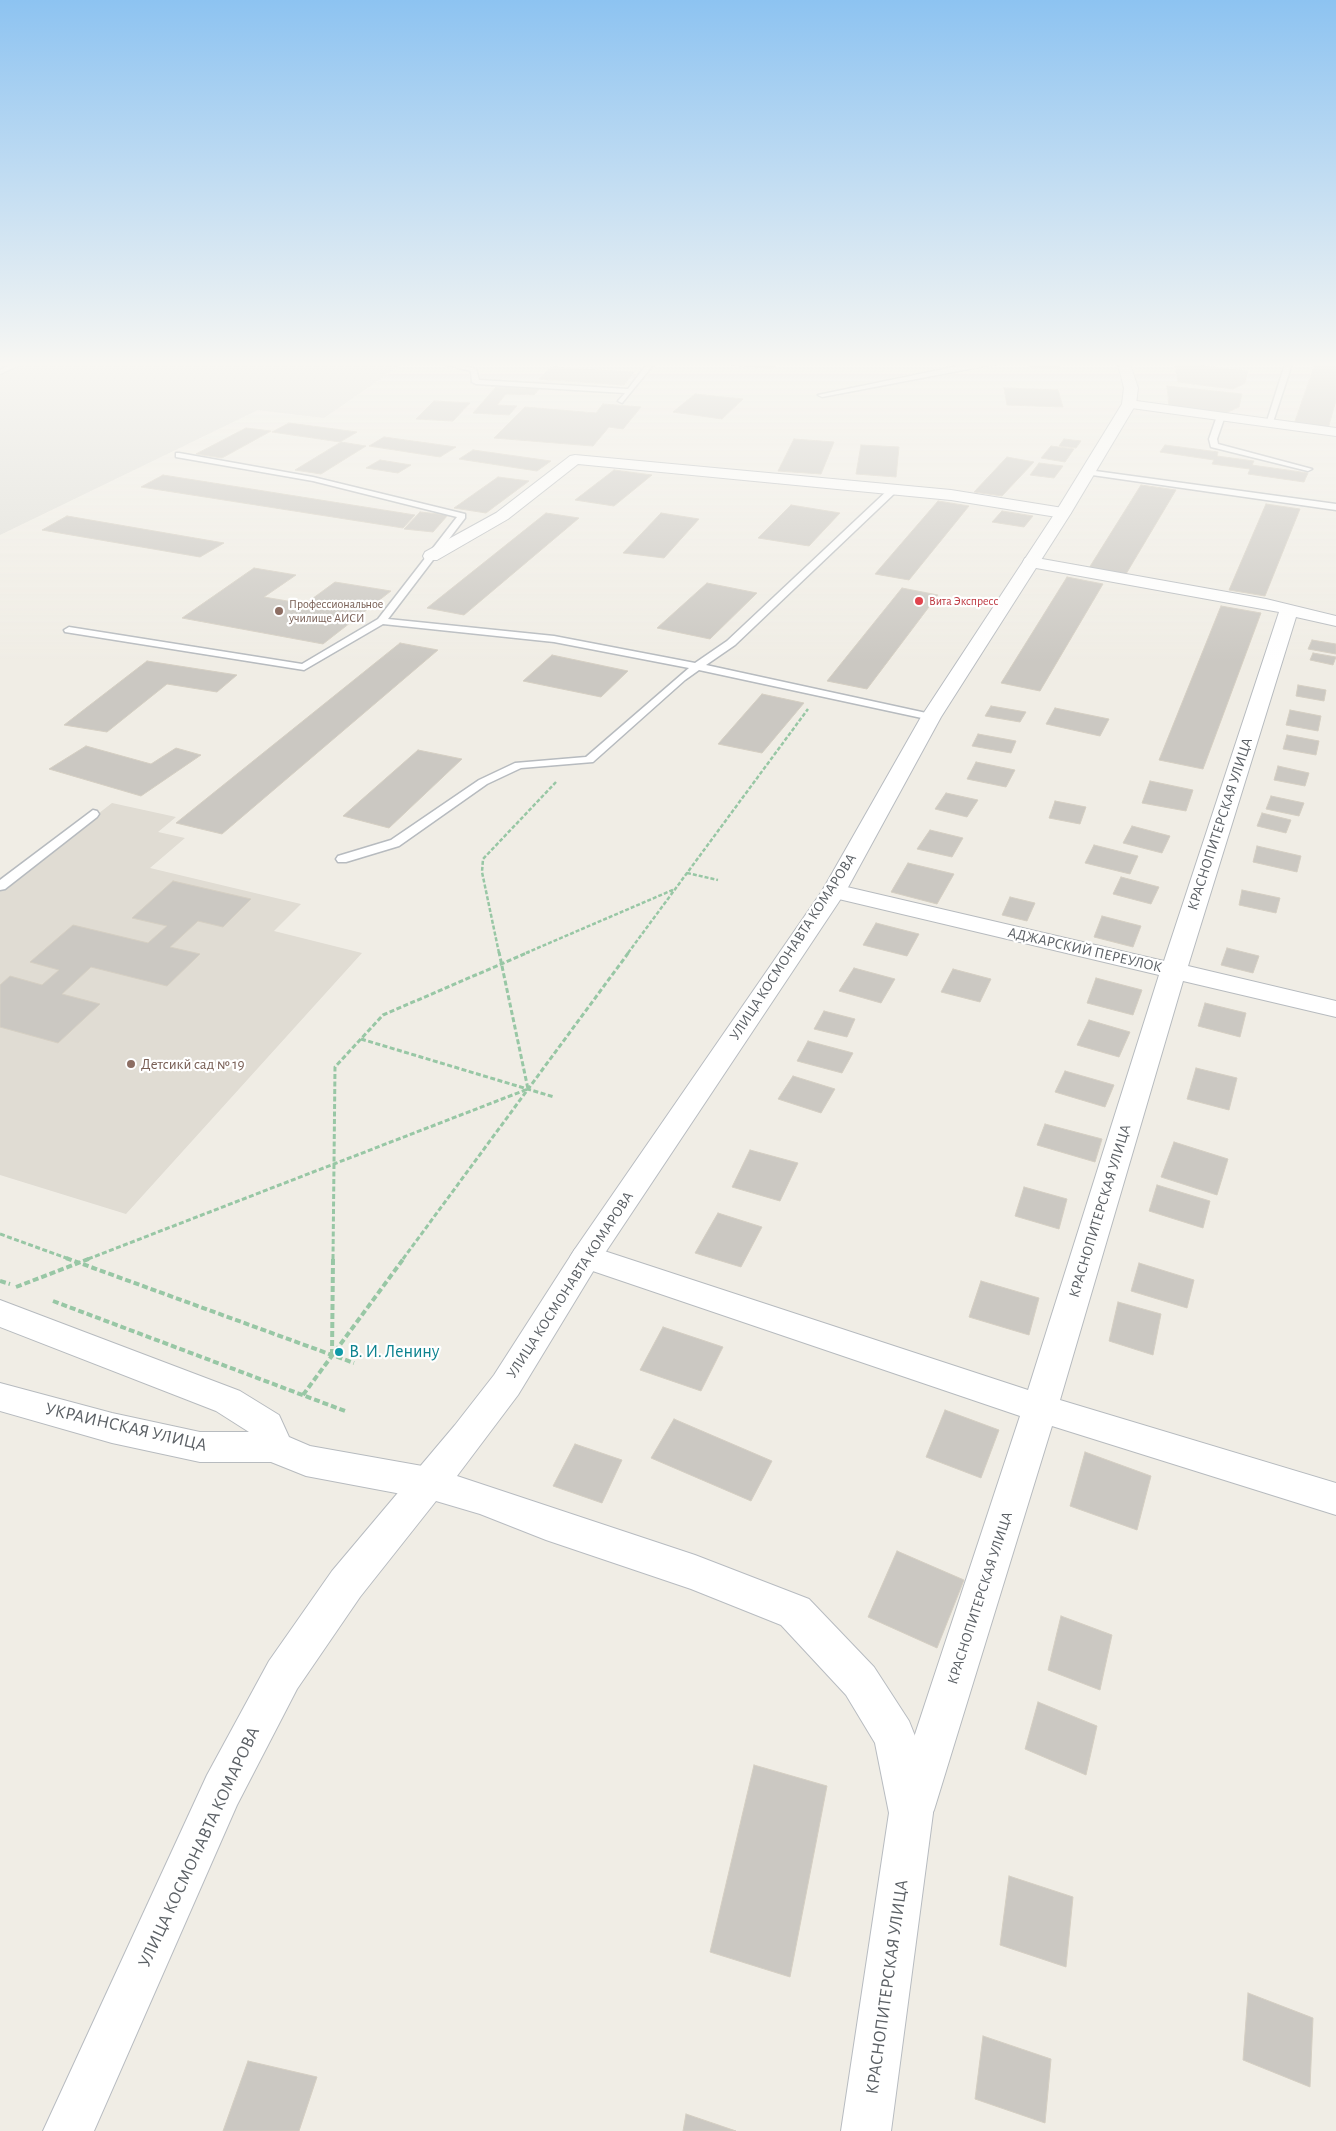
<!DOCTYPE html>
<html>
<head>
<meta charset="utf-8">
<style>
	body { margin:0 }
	canvas { display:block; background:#f0ede5 }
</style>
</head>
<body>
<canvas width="1336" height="2131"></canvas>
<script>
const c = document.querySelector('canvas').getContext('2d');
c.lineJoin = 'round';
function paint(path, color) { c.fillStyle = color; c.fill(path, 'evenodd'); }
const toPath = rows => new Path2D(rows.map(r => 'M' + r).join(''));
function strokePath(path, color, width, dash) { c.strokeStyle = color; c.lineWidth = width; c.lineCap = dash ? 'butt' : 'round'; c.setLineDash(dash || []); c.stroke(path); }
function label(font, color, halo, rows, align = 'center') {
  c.font = font + ' "Alegreya Sans",sans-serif'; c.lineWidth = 4.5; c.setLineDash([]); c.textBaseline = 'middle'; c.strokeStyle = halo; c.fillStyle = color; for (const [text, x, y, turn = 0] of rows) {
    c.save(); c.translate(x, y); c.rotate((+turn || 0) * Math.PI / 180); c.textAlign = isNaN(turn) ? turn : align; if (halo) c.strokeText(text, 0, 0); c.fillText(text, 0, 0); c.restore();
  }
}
const industrial = toPath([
	[0,364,402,364,324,418,258,410,0,535]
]);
const education = toPath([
	[112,803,176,817,158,832,185,838,150,868,301,904,274,931,362,953,126,1214,0,1175,0,890]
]);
const building = toPath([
	[723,364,777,364,773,369,723,364],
	[1029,364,1059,364,1060,369,1030,368,1029,364],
	[1175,364,1184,364,1248,371,1245,383,1233,389,1178,382,1175,364],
	[1315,364,1336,364,1336,400,1328,429,1294,424,1315,364],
	[551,367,634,372,624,385,539,379,551,367],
	[1167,386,1242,394,1239,407,1226,413,1169,406,1167,386],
	[496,387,539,389,534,395,506,394,497,405,517,406,509,415,473,413,496,387],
	[1004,388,1058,390,1063,407,1007,405,1004,388],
	[695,394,743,399,722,419,673,412,695,394],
	[434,401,470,403,453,421,416,419,434,401],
	[603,404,641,407,623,429,609,427,593,446,494,438,525,407,596,413,603,404],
	[289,423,357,432,340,442,272,432,289,423],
	[246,428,271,431,222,458,196,454,246,428],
	[384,437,456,447,440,457,369,446,384,437],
	[794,439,834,442,821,474,778,471,794,439],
	[1064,439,1081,441,1076,448,1059,446,1064,439],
	[341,442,366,446,321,474,295,470,341,442],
	[861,445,899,447,896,477,856,474,861,445],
	[1165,445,1218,452,1217,456,1254,461,1252,465,1308,473,1304,482,1248,474,1250,469,1212,464,1214,460,1160,452,1165,445],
	[1051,446,1074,449,1065,462,1041,458,1051,446],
	[473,450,551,461,537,471,459,459,473,450],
	[1007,457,1034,462,1002,496,974,492,1007,457],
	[380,460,411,465,398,473,366,468,380,460],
	[1039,463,1063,466,1054,478,1030,475,1039,463],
	[614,470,652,475,614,506,575,500,614,470],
	[163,475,415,515,403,528,141,487,163,475],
	[498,477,529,481,486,513,454,508,498,477],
	[1141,485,1176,490,1126,574,1089,568,1141,485],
	[938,501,969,506,909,580,875,574,938,501],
	[1266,504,1300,509,1265,596,1229,590,1266,504],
	[791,505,840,513,809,546,758,538,791,505],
	[1002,511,1033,516,1024,527,992,522,1002,511],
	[420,512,448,515,433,532,404,529,420,512],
	[546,513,579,518,464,615,427,608,546,513],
	[661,513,699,519,664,558,623,553,661,513],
	[67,516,224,543,200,557,42,530,67,516],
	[254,568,296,575,264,597,305,604,335,582,391,591,323,644,182,618,254,568],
	[1067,577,1103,584,1040,691,1001,683,1067,577],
	[707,583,757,593,710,639,657,628,707,583],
	[902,588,938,595,867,689,827,681,902,588],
	[1221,606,1261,613,1203,769,1159,760,1221,606],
	[1312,640,1336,644,1336,654,1308,649,1312,640],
	[400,643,438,650,222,834,176,823,400,643],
	[1313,653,1336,657,1333,665,1310,660,1313,653],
	[552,655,628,671,601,697,523,681,552,655],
	[147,661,237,675,217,692,167,684,107,732,64,725,147,661],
	[1298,685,1326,690,1324,701,1296,696,1298,685],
	[762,694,804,703,762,753,718,744,762,694],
	[991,706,1026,712,1020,722,985,716,991,706],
	[1055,708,1109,719,1100,736,1046,724,1055,708],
	[1290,710,1321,716,1318,731,1286,725,1290,710],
	[978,734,1016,741,1011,753,972,746,978,734],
	[1287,735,1319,741,1316,755,1283,749,1287,735],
	[86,746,151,764,176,748,201,755,141,796,49,769,86,746],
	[418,750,462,759,389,828,343,816,418,750],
	[976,762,1015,770,1006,787,967,779,976,762],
	[1278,766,1309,773,1305,786,1274,780,1278,766],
	[1150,781,1193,790,1186,811,1142,803,1150,781],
	[946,793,978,800,967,817,935,809,946,793],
	[1271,796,1304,803,1299,816,1266,809,1271,796],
	[1055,801,1086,807,1080,824,1049,818,1055,801],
	[1262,813,1291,820,1286,833,1257,826,1262,813],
	[1132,826,1170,836,1162,853,1123,843,1132,826],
	[930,830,963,838,952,857,917,849,930,830],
	[1094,845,1138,856,1130,874,1085,863,1094,845],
	[1257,846,1301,856,1297,872,1253,862,1257,846],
	[908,863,954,874,937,904,891,892,908,863],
	[1121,877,1159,887,1151,904,1113,894,1121,877],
	[173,881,251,899,223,927,198,921,170,947,200,954,167,986,91,967,62,994,100,1004,58,1043,0,1027,0,985,10,976,42,985,59,970,30,962,73,925,148,943,167,926,132,918,173,881],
	[1242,890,1280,898,1276,913,1239,905,1242,890],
	[1010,897,1035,903,1027,921,1002,915,1010,897],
	[1102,916,1141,926,1133,947,1094,937,1102,916],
	[876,923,919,934,907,956,863,945,876,923],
	[1227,948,1259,956,1253,973,1221,965,1227,948],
	[854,968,895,979,881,1003,839,991,854,968],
	[953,969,991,979,980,1002,941,992,953,969],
	[1096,978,1142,990,1133,1015,1087,1003,1096,978],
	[1205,1003,1246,1013,1240,1037,1198,1026,1205,1003],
	[824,1011,855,1019,847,1037,814,1029,824,1011],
	[1089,1020,1130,1032,1119,1057,1077,1045,1089,1020],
	[808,1041,853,1053,842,1073,797,1061,808,1041],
	[1196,1068,1237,1078,1229,1110,1187,1099,1196,1068],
	[1065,1071,1114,1085,1105,1107,1055,1092,1065,1071],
	[793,1076,835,1089,821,1113,778,1099,793,1076],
	[1045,1124,1102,1139,1095,1162,1037,1145,1045,1124],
	[1174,1142,1228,1159,1217,1195,1161,1177,1174,1142],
	[750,1150,798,1163,780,1201,732,1187,750,1150],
	[1157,1185,1210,1201,1203,1228,1149,1211,1157,1185],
	[1024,1187,1067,1199,1059,1229,1015,1216,1024,1187],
	[718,1213,762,1227,741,1267,695,1253,718,1213],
	[1139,1263,1194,1280,1187,1308,1131,1291,1139,1263],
	[981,1281,1039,1298,1029,1335,969,1317,981,1281],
	[1118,1302,1161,1314,1153,1355,1109,1341,1118,1302],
	[663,1327,723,1347,701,1391,640,1370,663,1327],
	[945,1410,999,1430,981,1478,926,1457,945,1410],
	[674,1419,772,1461,751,1501,651,1458,674,1419],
	[575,1444,622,1460,602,1503,553,1486,575,1444],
	[1085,1452,1151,1476,1137,1530,1070,1506,1085,1452],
	[897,1551,964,1580,937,1648,868,1617,897,1551],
	[1061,1616,1112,1635,1100,1690,1048,1670,1061,1616],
	[1038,1702,1097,1726,1086,1775,1025,1749,1038,1702],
	[754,1765,827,1786,790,1977,710,1952,754,1765],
	[1009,1876,1073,1897,1066,1967,1000,1945,1009,1876],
	[1248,1993,1313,2018,1310,2087,1243,2060,1248,1993],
	[983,2036,1051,2059,1045,2123,975,2099,983,2036],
	[248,2061,317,2077,299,2131,223,2131,248,2061],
	[686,2114,736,2131,683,2131,686,2114]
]);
const pathFar2 = toPath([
	[687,873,718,880],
	[499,953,482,872,483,859,556,782],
	[526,953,675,889],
	[628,953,808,709]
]);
const pathFar1 = toPath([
	[361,1039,554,1097],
	[0,1234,69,1259],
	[88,1259,528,1089,499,952],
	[333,1259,335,1067,383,1015,529,952],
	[403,1259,629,952]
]);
const path = toPath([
	[66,1258,354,1363],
	[0,1281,10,1284],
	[16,1287,91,1258],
	[53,1301,345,1411],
	[332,1355,333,1258],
	[303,1395,404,1258]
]);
const service = toPath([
	[12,364,22,364,0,374,0,370,12,364],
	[443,364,457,364,476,369,479,380,628,389,647,364,654,364,622,403,618,401,625,393,476,384,472,382,471,371,443,364],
	[995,364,822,397,818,395,963,365,995,364],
	[1285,364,1292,364,1273,422,1266,424,1285,364],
	[1221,414,1225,416,1217,439,1218,444,1312,469,1308,471,1211,447,1209,439,1217,416,1221,414],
	[179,453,313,477,465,514,465,518,388,619,554,636,695,663,727,641,890,488,896,488,896,492,735,645,706,665,931,714,936,717,931,720,699,670,685,680,593,762,521,768,487,784,399,846,346,862,338,862,336,859,338,856,391,840,479,780,515,763,586,757,689,668,554,642,383,624,304,670,65,632,64,630,69,627,302,664,378,619,457,517,313,481,176,457,176,453,179,453],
	[1088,470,1336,504,1336,510,1085,474,1085,470,1088,470],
	[93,810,97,811,99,814,97,817,5,889,0,890,0,880,93,810]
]);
const minor = toPath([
	[1129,400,1336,428,1336,436,1124,407,1122,404,1129,400],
	[575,455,951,490,1063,508,1071,513,1063,518,951,500,578,464,508,519,437,560,425,560,423,556,425,552,496,513,570,456,575,455],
	[1031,557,1266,599,1336,616,1336,626,1296,617,1188,966,1336,1001,1336,1017,1183,981,1060,1400,1336,1483,1336,1515,1052,1426,934,1810,927,1825,912,1832,897,1825,890,1810,1020,1416,575,1265,570,1257,575,1249,586,1245,1028,1390,1159,975,826,896,822,891,826,886,834,884,1164,961,1279,612,1025,566,1023,562,1025,558,1031,557],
	[0,1300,240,1391,279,1415,289,1437,310,1446,428,1467,441,1472,446,1483,441,1494,428,1499,306,1476,271,1462,200,1462,112,1443,0,1411,0,1383,112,1413,200,1432,249,1432,216,1411,0,1327,0,1300]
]);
const secondary = toPath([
	[1118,364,1130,364,1138,388,1136,404,1071,513,941,717,846,891,597,1265,518,1395,457,1476,695,1555,809,1599,874,1667,909,1721,915,1736,933,1813,891,2131,841,2131,889,1813,875,1743,846,1695,781,1625,691,1589,546,1540,480,1514,436,1501,360,1597,297,1689,237,1805,94,2131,43,2131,207,1775,269,1661,332,1571,455,1425,494,1375,575,1249,822,891,921,717,1055,513,1122,404,1124,388,1118,364]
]);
const markers = [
	[919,601,5,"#e0444e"],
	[279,611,5,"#8d6e63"],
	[131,1064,5,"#8d6e63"],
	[339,1352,5,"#0f9aa8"]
];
const farHealthnames = [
	["Вита Экспресс",929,601]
];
const farEducationnames = [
	["Профессиональное",289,604],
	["училище АИСИ",289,618]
];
const streetNames = [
	["КРАСНОПИТЕРСКАЯ УЛИЦА",1220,824,-72],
	["УЛИЦА КОСМОНАВТА КОМАРОВА",793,947,-57],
	["АДЖАРСКИЙ ПЕРЕУЛОК",1085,950,13],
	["КРАСНОПИТЕРСКАЯ УЛИЦА",1100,1211,-73],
	["УЛИЦА КОСМОНАВТА КОМАРОВА",570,1285,-57],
	["КРАСНОПИТЕРСКАЯ УЛИЦА",980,1598,-72]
];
const educationNames = [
	["Детсикй сад № 19",141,1064]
];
const nearCulturenames = [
	["В. И. Ленину",349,1352]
];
const nearStreetnames = [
	["УКРАИНСКАЯ УЛИЦА",126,1427,13],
	["УЛИЦА КОСМОНАВТА КОМАРОВА",199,1847,-65],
	["КРАСНОПИТЕРСКАЯ УЛИЦА",887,1987,-82]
];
paint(industrial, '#e0dfd9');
paint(education, '#e0dcd3');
paint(building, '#cbc8c2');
strokePath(building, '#d5cfc3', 1);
strokePath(service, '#b7bbbf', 3);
strokePath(minor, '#b7bbbf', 2);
strokePath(secondary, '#b8bcc1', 2);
strokePath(pathFar2, '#98c7a5', 2.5, [4, 2]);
strokePath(pathFar1, '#98c7a5', 3, [5, 2.5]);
strokePath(path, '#98c7a5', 4, [6, 3]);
paint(service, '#fff');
paint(minor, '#fff');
paint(secondary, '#fff');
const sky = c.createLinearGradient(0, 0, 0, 663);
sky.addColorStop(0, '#8dc3f1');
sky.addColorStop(0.55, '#f8f7f3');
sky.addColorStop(1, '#f8f7f300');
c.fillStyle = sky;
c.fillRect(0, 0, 1336, 663);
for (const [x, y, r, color] of markers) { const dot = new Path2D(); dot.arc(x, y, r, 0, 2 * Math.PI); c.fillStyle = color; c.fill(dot); strokePath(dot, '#fff', 2); }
label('12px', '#be3a42', '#fff', farHealthnames, 'left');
label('12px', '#785e54', '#fff', farEducationnames, 'left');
label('15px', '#5c6166', '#fff', streetNames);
label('15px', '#785e54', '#fff', educationNames, 'left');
label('18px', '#0d838f', '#fff', nearCulturenames, 'left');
label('18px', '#5c6166', '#fff', nearStreetnames);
</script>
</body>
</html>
